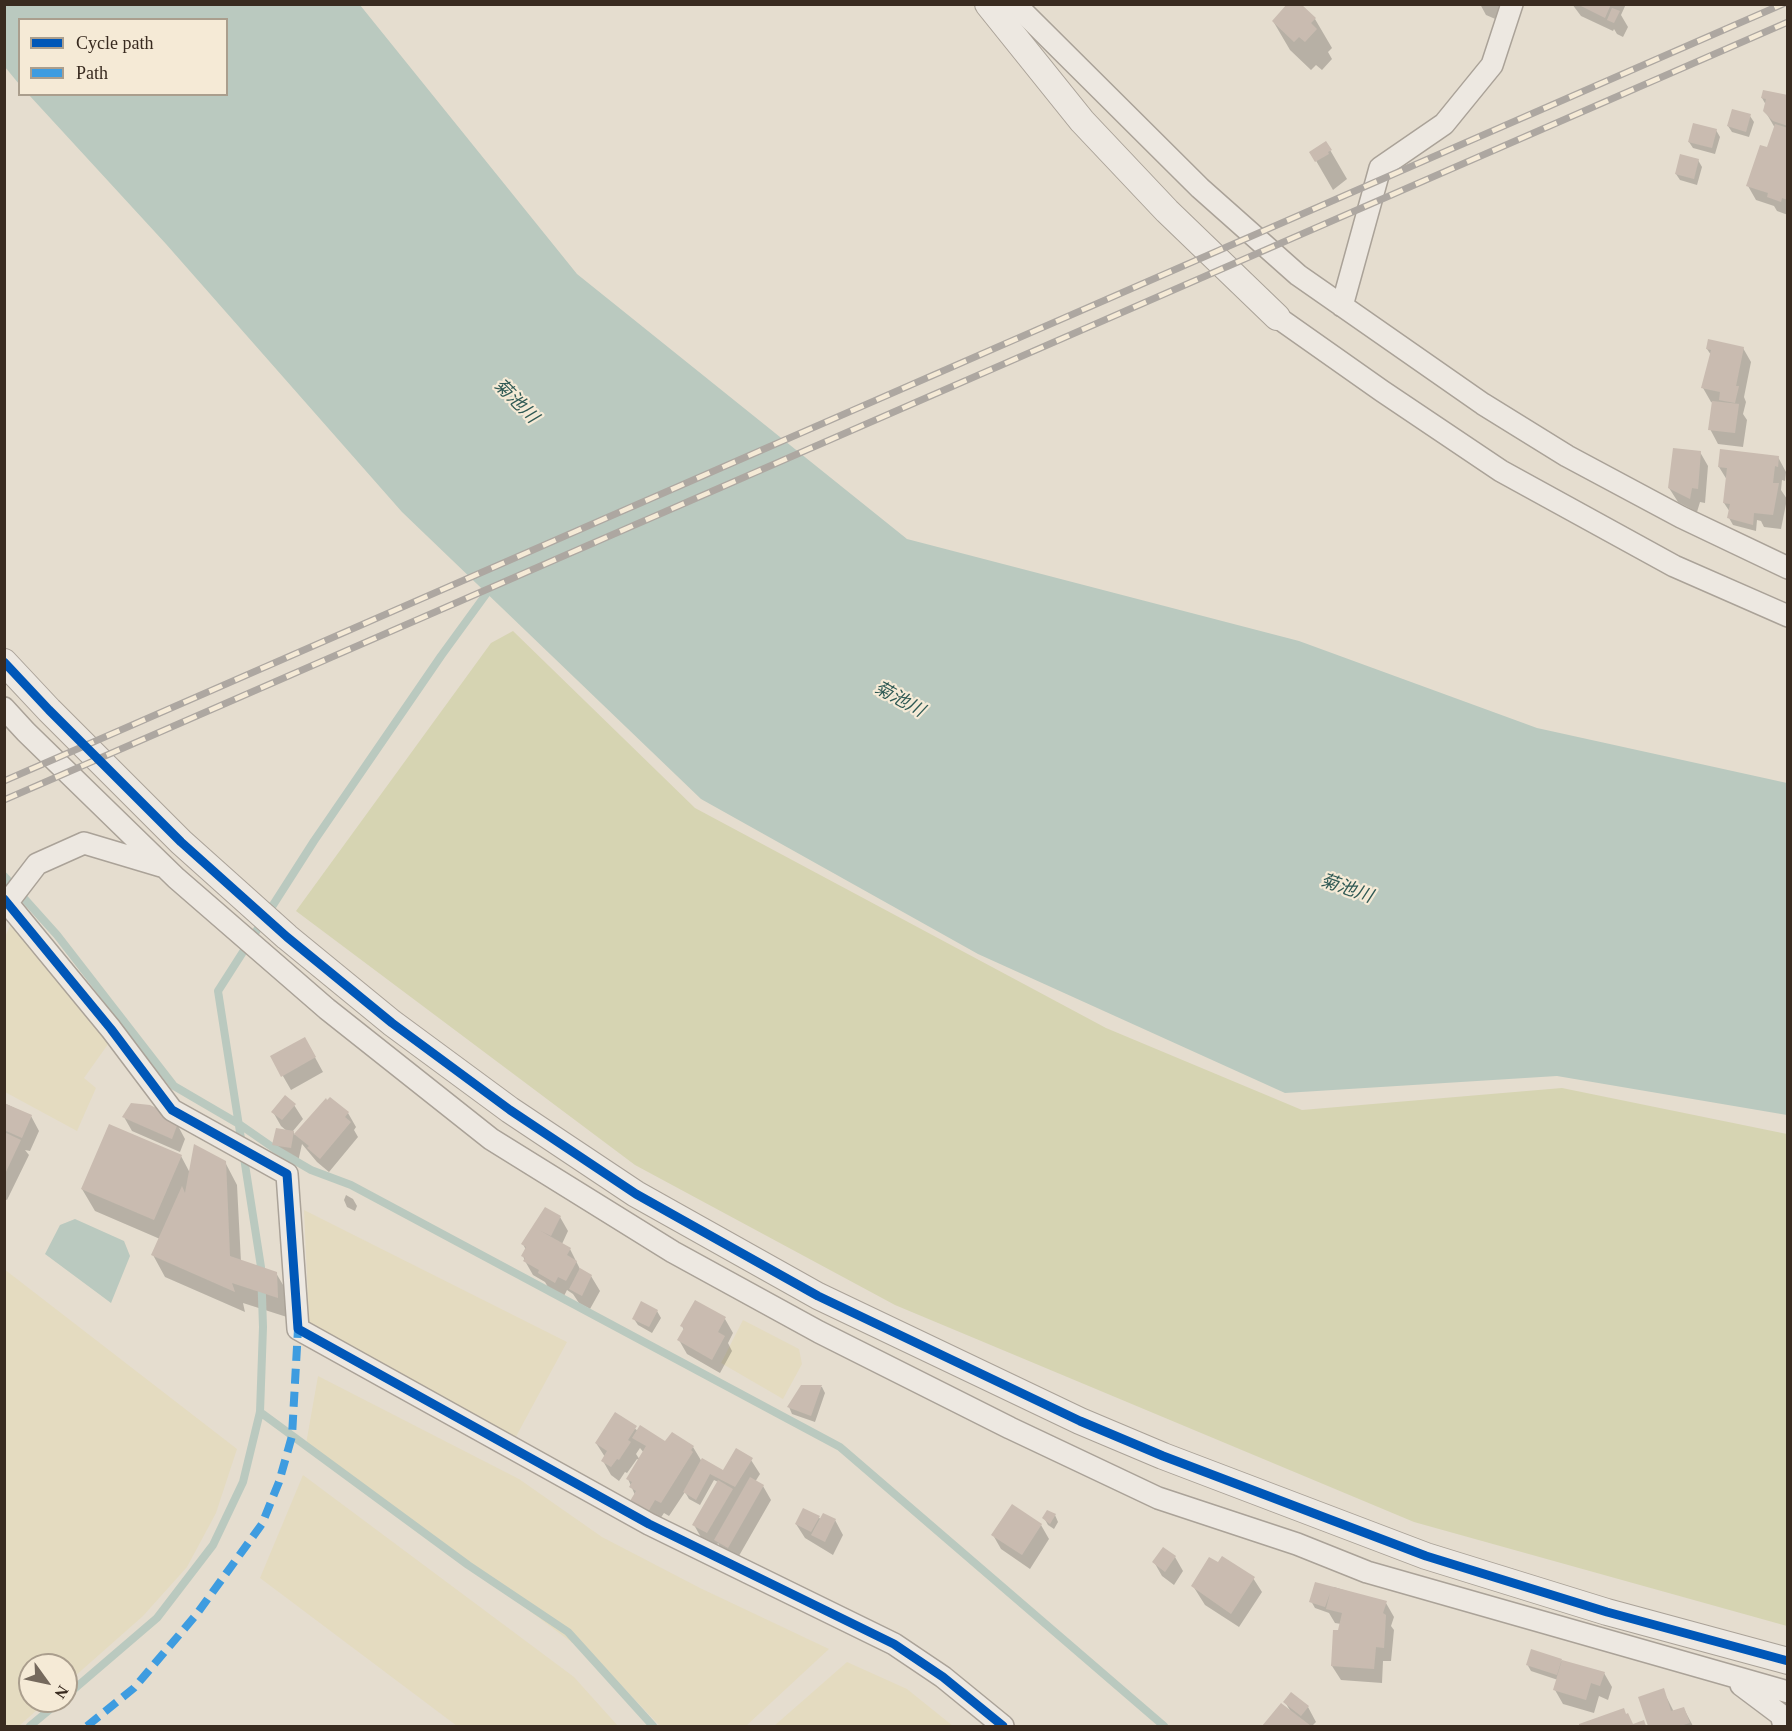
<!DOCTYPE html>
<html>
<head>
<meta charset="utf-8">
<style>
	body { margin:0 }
	#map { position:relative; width:1792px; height:1731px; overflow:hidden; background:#e5ddcf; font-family:Georgia,serif }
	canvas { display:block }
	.frame { position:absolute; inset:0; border:6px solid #392b20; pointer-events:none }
	.legend { position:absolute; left:18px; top:18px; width:210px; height:78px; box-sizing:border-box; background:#f5ead6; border:2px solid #aa9e8d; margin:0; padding:8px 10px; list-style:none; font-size:18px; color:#392b20 }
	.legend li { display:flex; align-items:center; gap:12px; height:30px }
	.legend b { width:30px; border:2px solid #aa9e8d }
	.north { position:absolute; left:18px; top:1653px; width:60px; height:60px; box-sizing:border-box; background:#f5ead6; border:2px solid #aa9e8d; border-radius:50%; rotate:123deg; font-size:16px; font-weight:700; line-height:24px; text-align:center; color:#392b20 }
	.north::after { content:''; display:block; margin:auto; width:21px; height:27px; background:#75695d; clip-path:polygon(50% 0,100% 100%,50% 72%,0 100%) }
</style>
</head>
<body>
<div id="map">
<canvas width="1792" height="1731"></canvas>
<div class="frame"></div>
<ul class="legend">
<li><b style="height:8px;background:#0057b8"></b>Cycle path</li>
<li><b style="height:8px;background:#3e9ce0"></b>Path</li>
</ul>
<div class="north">N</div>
</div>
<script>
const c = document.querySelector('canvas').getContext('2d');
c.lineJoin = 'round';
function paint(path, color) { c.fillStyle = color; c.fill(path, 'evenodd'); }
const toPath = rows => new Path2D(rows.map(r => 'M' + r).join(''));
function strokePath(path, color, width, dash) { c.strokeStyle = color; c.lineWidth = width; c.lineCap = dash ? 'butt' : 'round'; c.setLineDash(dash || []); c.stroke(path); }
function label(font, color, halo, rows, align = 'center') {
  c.font = font + ' Georgia,"Noto Sans JP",serif'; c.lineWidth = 4.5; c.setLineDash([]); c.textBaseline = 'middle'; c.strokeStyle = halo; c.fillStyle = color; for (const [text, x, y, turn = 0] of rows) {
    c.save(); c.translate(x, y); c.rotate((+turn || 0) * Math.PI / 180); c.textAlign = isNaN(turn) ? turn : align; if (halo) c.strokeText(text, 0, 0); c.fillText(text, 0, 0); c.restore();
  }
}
const farmland = toPath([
	[12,922,111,1040,84,1078,96,1088,77,1131,5,1092,4,939],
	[304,1210,567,1342,512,1444,310,1341],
	[4,1269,237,1449,216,1513,187,1567,143,1616,66,1684,66,1665,30,1665,30,1701,47,1701,19,1726,4,1726],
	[743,1320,799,1349,802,1364,783,1399,721,1363],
	[318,1376,519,1479,602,1537,700,1588,829,1649,746,1726,660,1726,602,1665,306,1444],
	[303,1475,574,1677,618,1726,457,1726,260,1578],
	[847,1662,907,1689,953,1726,774,1726]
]);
const green = toPath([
	[513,631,695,808,1106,1028,1302,1110,1562,1088,1787,1134,1787,1626,1414,1522,895,1305,635,1165,296,911,491,643]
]);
const water = toPath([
	[5,4,360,5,577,274,907,539,1299,641,1537,728,1787,783,1787,1115,1557,1076,1285,1093,978,954,701,799,402,512,166,244,29,95,226,94,226,20,20,20,19,84,5,67],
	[75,1219,124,1241,130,1256,111,1303,45,1254,60,1225]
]);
const shadow = toPath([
	[1299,4,1315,19,1332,48,1328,52,1332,59,1322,70,1316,65,1311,70,1290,50,1273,21],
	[1480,4,1516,4,1507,24,1486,15],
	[1572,4,1626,4,1621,15,1628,27,1623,37,1617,34,1614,29,1613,31,1581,16],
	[1788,96,1788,215,1777,211,1774,206,1756,200,1748,186,1768,149,1775,128,1765,111,1766,105,1762,98],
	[1750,116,1754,122,1749,137,1732,132,1728,126],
	[1716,130,1720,137,1715,154,1693,148,1689,142],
	[1326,143,1347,179,1333,190,1311,152],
	[1698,160,1702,167,1697,185,1680,180,1676,174],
	[1743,348,1751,362,1744,397,1746,402,1743,414,1747,420,1743,447,1718,444,1710,429,1713,403,1711,402,1703,388,1711,355,1707,349],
	[1700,452,1708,466,1705,503,1700,502,1697,512,1678,502,1669,488],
	[1778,457,1786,472,1785,481,1782,480,1781,490,1787,499,1781,529,1764,527,1761,521,1757,520,1756,531,1733,525,1729,518,1730,512,1724,503,1727,480,1719,467],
	[305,1039,323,1072,291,1090,272,1057],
	[326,1100,348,1113,356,1127,354,1130,358,1137,329,1172,317,1162,302,1144,298,1162,282,1159,274,1144,288,1132,281,1126,273,1112,294,1105,303,1119,293,1131,295,1135],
	[4,1103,31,1116,39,1131,30,1151,25,1150,29,1155,7,1200,4,1199],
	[124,1117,177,1124,185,1139,180,1152,132,1131],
	[181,1156,190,1173,225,1162,237,1185,241,1262,276,1273,289,1295,290,1318,243,1303,245,1312,165,1277,153,1255,160,1239,95,1211,82,1189],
	[346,1195,353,1199,357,1206,355,1211,347,1207,344,1200],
	[545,1209,560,1217,568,1231,562,1244,570,1249,581,1271,591,1276,600,1291,590,1309,579,1303,573,1294,567,1290,564,1296,548,1287,545,1282,533,1275,525,1261,523,1256,526,1250,523,1244],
	[657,1311,661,1318,652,1333,638,1325,634,1319],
	[725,1319,733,1333,728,1343,732,1351,720,1373,687,1354,679,1340,684,1330,682,1326],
	[802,1387,822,1387,825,1393,815,1422,792,1414,789,1407],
	[616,1414,638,1431,666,1443,693,1447,702,1462,722,1471,751,1460,760,1474,755,1482,763,1486,771,1500,736,1561,724,1554,718,1543,716,1547,702,1539,694,1525,718,1482,714,1480,700,1505,689,1499,685,1492,669,1516,664,1513,656,1525,640,1515,632,1501,635,1495,628,1479,639,1460,637,1459,627,1473,625,1472,619,1481,611,1475,603,1461,605,1457,596,1443],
	[640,1448,644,1453,640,1460,636,1454],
	[804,1510,821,1519,835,1520,843,1535,833,1555,805,1538,796,1524],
	[1055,1515,1058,1522,1054,1529,1048,1525,1044,1518],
	[1041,1525,1049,1539,1030,1569,1001,1549,993,1535],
	[1175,1557,1183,1571,1174,1585,1162,1576,1154,1562],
	[1253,1578,1262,1592,1239,1627,1205,1605,1193,1586],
	[1334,1587,1386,1603,1394,1617,1391,1626,1394,1630,1391,1661,1383,1661,1382,1683,1341,1680,1332,1666,1341,1624,1335,1623,1329,1613,1315,1608,1311,1601,1332,1591],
	[1561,1660,1563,1663,1604,1673,1612,1687,1608,1700,1599,1696,1594,1713,1563,1704,1555,1690,1558,1680,1531,1671,1527,1664],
	[1663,1690,1674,1712,1684,1709,1693,1726,1649,1726,1640,1698],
	[1291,1694,1308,1707,1316,1722,1312,1726,1264,1726,1281,1705,1291,1712,1285,1702],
	[1643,1722,1646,1726,1580,1725,1634,1725]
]);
const stream = toPath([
	[4,876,57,935,174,1086,239,1124,275,1149,311,1170,351,1185,840,1447,1164,1726],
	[260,1412,468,1565,568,1632,653,1726],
	[66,1696,157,1618,213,1545,243,1482,260,1412,263,1327,261,1267,218,991,314,841,441,656,492,586],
	[30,1726,60,1701]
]);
const building = toPath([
	[1287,4,1301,4,1316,18,1311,23,1317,29,1305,42,1299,37,1294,42,1272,21],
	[1577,4,1611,4,1605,18],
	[1612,8,1620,11,1614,23,1607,20],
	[1763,90,1788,95,1788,126,1773,121,1763,111,1766,99,1761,98],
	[1732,109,1751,114,1746,132,1727,126],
	[1693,123,1717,129,1712,148,1688,142],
	[1775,124,1788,128,1788,200,1782,198,1781,202,1767,197,1768,193,1746,186,1760,145,1767,147],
	[1326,141,1332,150,1328,152,1329,154,1315,162,1309,152],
	[1680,154,1699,159,1694,179,1675,174],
	[1708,339,1744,347,1736,386,1739,386,1735,403,1719,400,1720,392,1701,388,1711,350,1706,349],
	[1712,401,1739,404,1735,433,1708,430],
	[1673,448,1701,451,1698,489,1692,488,1690,499,1668,488],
	[1720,449,1779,456,1778,467,1775,466,1773,483,1779,483,1773,515,1754,513,1753,525,1727,518,1730,504,1723,503,1727,468,1718,467],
	[305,1037,316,1057,281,1077,270,1056],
	[285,1095,296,1104,282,1120,271,1112],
	[330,1097,349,1112,345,1117,351,1122,320,1159,307,1148,309,1146,294,1134,326,1098,327,1100],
	[4,1103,32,1115,22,1138,4,1130],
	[131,1103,150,1105,163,1111,178,1123,172,1139,122,1117],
	[109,1124,182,1155,154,1220,81,1189],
	[276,1128,294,1131,291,1148,272,1145],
	[4,1132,21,1140,4,1176],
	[194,1144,226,1161,230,1256,277,1272,278,1298,232,1283,235,1292,151,1255,182,1186,185,1193],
	[545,1207,561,1216,551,1236,539,1230,571,1248,567,1255,577,1261,566,1281,558,1277,555,1283,538,1273,539,1270,523,1261,525,1258,521,1256,526,1247,521,1244],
	[580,1268,592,1275,582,1296,569,1289],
	[695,1300,726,1317,718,1332,725,1336,712,1360,677,1340,684,1328,680,1326],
	[641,1301,658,1310,649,1327,632,1319],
	[801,1385,822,1385,811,1416,787,1407],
	[615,1412,637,1426,628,1440,631,1442,619,1460,617,1459,611,1467,601,1461,607,1451,595,1443],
	[640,1425,665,1441,672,1432,694,1446,691,1450,693,1452,661,1503,655,1500,648,1512,630,1501,636,1491,629,1487,632,1482,626,1479,646,1446,632,1438],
	[736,1448,753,1458,735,1487,710,1474,696,1500,683,1492,702,1458,723,1470],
	[750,1477,764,1485,728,1548,714,1540],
	[718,1480,733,1489,707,1533,692,1525],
	[1012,1504,1042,1524,1022,1555,991,1535],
	[803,1508,820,1516,811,1532,795,1524],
	[1047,1510,1056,1514,1050,1524,1042,1518],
	[823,1513,836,1519,825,1542,811,1535],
	[1163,1547,1176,1556,1165,1572,1152,1562],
	[1222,1556,1255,1577,1231,1614,1191,1586,1209,1557,1218,1562],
	[1315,1582,1387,1601,1383,1613,1386,1615,1384,1648,1376,1647,1374,1669,1331,1666,1333,1630,1338,1630,1342,1613,1326,1609,1330,1593,1325,1607,1309,1602],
	[1531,1649,1562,1659,1557,1675,1526,1665],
	[1562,1660,1605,1672,1600,1686,1591,1683,1586,1700,1553,1690],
	[1664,1688,1671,1711,1684,1707,1690,1723,1680,1726,1648,1726,1638,1697],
	[1291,1692,1309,1706,1301,1716,1283,1702],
	[1281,1703,1311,1726,1262,1726],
	[1624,1708,1626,1714,1628,1713,1633,1724,1644,1720,1646,1726,1579,1726,1579,1724]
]);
const minor = toPath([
	[1015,4,1200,188,1298,275,1483,404,1567,456,1681,517,1788,568],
	[1342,306,1380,168,1444,124,1492,65,1512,4],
	[1277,317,1382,391,1501,471,1674,566,1788,616],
	[4,708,26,732,176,878,327,1009,491,1139,673,1252,819,1332,1010,1428,1158,1498,1297,1544,1367,1572,1788,1692],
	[4,899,111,1029,172,1110,287,1174,298,1329,649,1524,894,1644,943,1677,1003,1726],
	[4,907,37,864,84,843,161,866],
	[1741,1685,1781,1715,1784,1726]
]);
const tertiary = toPath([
	[988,4,1082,121,1167,211,1277,317],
	[4,662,49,710,181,842,287,937,392,1023,510,1110,636,1194,818,1296,1080,1421,1163,1456,1426,1556,1607,1612,1788,1661]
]);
const rail = toPath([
	[4,781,1783,4],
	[4,800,1788,22]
]);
const quiet = toPath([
	[87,1726,134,1688,196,1615,262,1524,279,1482,292,1436,298,1329]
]);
const cycleway = toPath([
	[4,662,49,710,181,842,287,937,392,1023,510,1110,636,1194,818,1296,1080,1421,1163,1456,1426,1556,1607,1612,1788,1661],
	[4,899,111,1029,172,1110,287,1174,298,1329,649,1524,894,1644,943,1677,1003,1726]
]);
const waterNames = [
	["菊池川",517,400,45],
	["菊池川",900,698,29],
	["菊池川",1347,887,19]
];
paint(farmland, '#e4dbc0');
paint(green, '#d6d4b2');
paint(water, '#bac9bf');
paint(shadow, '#0003');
strokePath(stream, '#bac9bf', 8);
paint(building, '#c9bbb0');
strokePath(minor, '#aaa298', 24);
strokePath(tertiary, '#aaa298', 28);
strokePath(minor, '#ede8e1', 21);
strokePath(tertiary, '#ede8e1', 26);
strokePath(rail, '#ada7a1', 7);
strokePath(rail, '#f5ead6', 4.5, [14]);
strokePath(quiet, '#3e9ce0', 8, [15, 8]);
strokePath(cycleway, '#0057b8', 9);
label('italic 18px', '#2f5954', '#f5ead6', waterNames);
</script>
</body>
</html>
